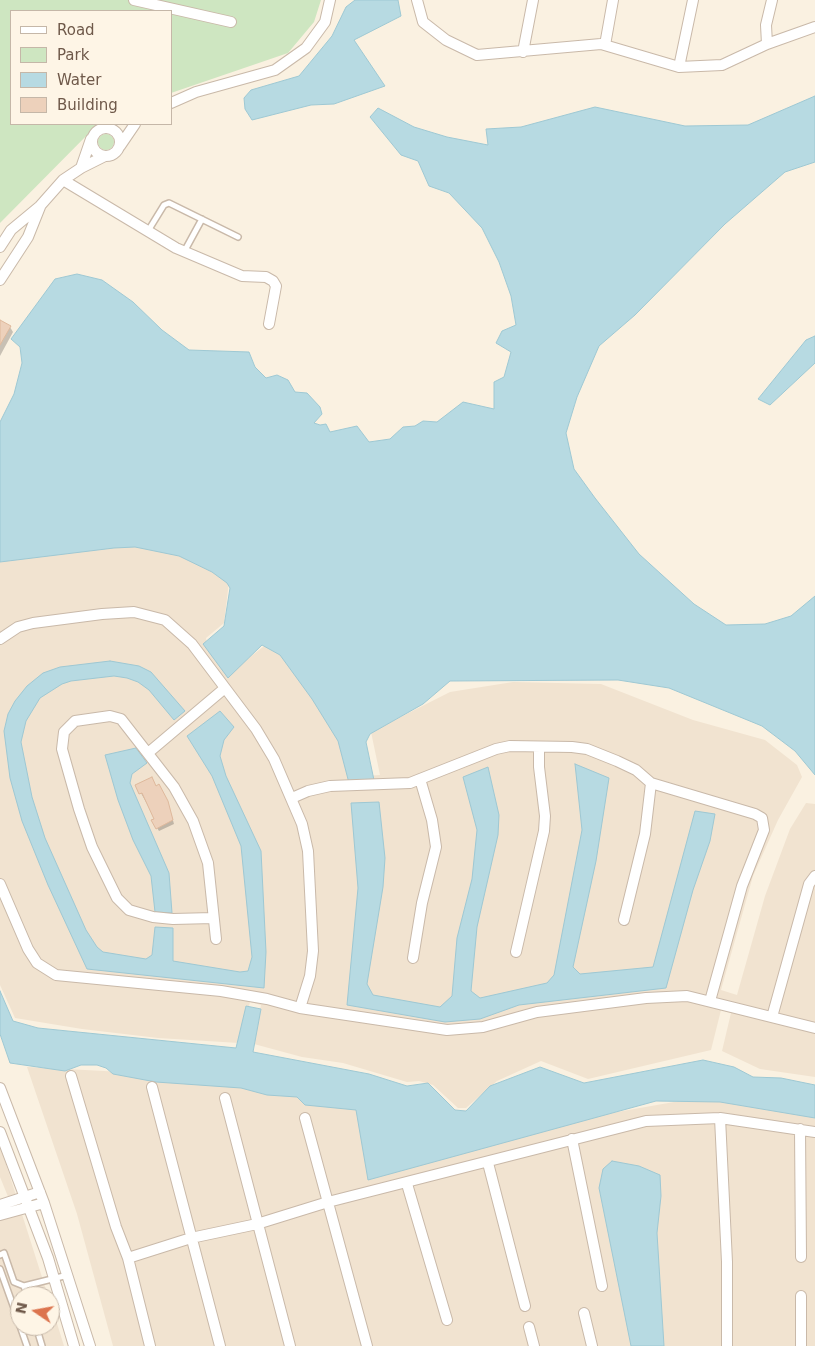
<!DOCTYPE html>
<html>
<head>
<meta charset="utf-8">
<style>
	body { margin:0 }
	#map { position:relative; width:815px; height:1346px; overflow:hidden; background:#faf1e1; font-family:"DejaVu Sans",sans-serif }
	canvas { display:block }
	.legend { position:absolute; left:10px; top:10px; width:162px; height:115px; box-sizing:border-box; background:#fef5e6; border:1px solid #c5b7a8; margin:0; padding:6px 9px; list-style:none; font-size:15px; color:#6f594a }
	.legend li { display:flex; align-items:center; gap:10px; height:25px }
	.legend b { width:25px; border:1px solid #c5b7a8 }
	.north { position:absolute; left:10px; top:1286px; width:50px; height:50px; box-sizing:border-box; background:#fef5e6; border:1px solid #c5b7a8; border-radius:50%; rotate:282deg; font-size:14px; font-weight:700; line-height:20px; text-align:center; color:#6f594a }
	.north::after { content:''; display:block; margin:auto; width:18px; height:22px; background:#dc744e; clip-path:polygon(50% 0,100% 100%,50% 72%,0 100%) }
</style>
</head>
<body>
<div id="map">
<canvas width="815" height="1346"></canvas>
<ul class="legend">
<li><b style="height:6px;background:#fff"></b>Road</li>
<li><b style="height:14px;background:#cee6c1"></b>Park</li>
<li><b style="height:14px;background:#b7dae2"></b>Water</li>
<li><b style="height:14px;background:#edd1bb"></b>Building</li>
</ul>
<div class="north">N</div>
</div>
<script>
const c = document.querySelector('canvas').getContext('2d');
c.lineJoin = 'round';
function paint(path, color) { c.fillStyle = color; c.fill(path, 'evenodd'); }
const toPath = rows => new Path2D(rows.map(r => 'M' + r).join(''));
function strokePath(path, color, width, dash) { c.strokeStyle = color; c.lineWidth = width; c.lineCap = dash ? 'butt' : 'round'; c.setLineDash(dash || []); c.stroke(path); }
const residential = toPath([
	[120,543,181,553,229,582,224,623,206,638,207,644,246,660,272,640,342,733,350,777,380,775,371,732,450,692,513,682,601,684,693,720,765,740,797,765,802,777,778,820,753,876,721,990,737,995,765,896,790,829,806,803,815,804,815,1077,760,1069,722,1051,731,1013,721,1010,711,1050,588,1079,541,1061,497,1081,466,1108,458,1108,433,1085,419,1081,407,1082,343,1063,302,1057,254,1044,261,1005,250,1002,239,1043,158,1038,82,1029,15,1018,0,985,0,562],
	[27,1067,162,1074,543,1125,674,1102,759,1098,815,1111,815,1346,113,1346,77,1214],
	[0,1145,48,1296,20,1296,20,1326,50,1326,50,1301,64,1346,0,1346,0,1202,9,1199,0,1177]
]);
const green = toPath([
	[0,0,321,0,314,22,288,53,171,93,171,11,11,11,11,124,98,124,0,223],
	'98 142a8 8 0 1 1 16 0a8 8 0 1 1-16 0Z'
]);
const water = toPath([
	[355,0,398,0,401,16,354,40,385,86,334,104,311,105,252,120,245,109,244,98,251,90,299,76,332,36,346,7,355,0],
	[815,96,815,162,785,172,725,224,635,315,599,346,577,397,566,433,574,469,595,498,639,554,694,604,726,625,765,624,791,616,815,596,815,775,795,751,762,726,669,688,618,680,450,681,423,704,370,734,366,742,375,785,349,783,338,741,312,699,280,655,262,645,228,678,203,644,224,626,230,588,227,583,212,572,179,556,135,547,114,548,0,562,0,422,14,394,22,363,20,347,11,339,55,279,77,274,102,280,133,302,162,330,189,350,249,352,255,367,266,378,277,375,288,380,295,392,307,393,320,407,322,414,314,423,320,425,326,424,330,432,357,426,369,442,390,439,403,427,415,426,423,421,437,422,463,402,494,409,494,382,504,377,511,352,496,343,502,331,516,325,511,296,499,262,482,228,449,193,429,186,418,161,401,155,370,117,378,108,414,127,447,137,488,145,486,129,521,127,595,107,685,126,748,125,815,96],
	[815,336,815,363,770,405,758,399,806,340,815,336],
	[110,661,139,666,151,672,185,711,174,720,149,690,138,682,127,678,114,676,71,681,62,684,40,698,26,721,21,742,32,797,45,838,86,930,97,947,103,952,146,959,152,955,155,927,173,928,173,961,240,972,248,971,252,957,241,846,212,776,187,736,220,711,234,727,224,740,220,756,226,776,261,851,266,952,264,988,87,969,48,885,22,821,10,778,4,731,8,714,15,701,27,686,43,673,60,667,110,661],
	[136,748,147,763,132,774,130,783,169,873,172,913,155,912,151,876,133,840,118,800,105,755,136,748],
	[575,764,609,778,596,861,573,967,580,974,653,967,695,811,715,814,710,841,693,890,666,988,519,1005,480,1019,445,1022,347,1005,358,888,351,803,379,802,385,858,383,887,367,984,373,995,440,1007,452,996,457,938,472,879,477,830,463,777,488,767,499,815,498,835,477,927,471,991,480,998,547,983,554,975,582,830,575,764],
	[0,991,13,1021,38,1028,236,1048,246,1006,261,1009,253,1052,369,1074,407,1086,428,1083,455,1110,466,1111,490,1086,540,1067,584,1083,703,1060,734,1067,753,1077,781,1078,815,1085,815,1118,720,1102,656,1101,368,1180,356,1110,305,1105,297,1097,267,1095,241,1088,156,1082,113,1074,106,1068,97,1065,81,1065,65,1071,10,1063,0,1034,0,991],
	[612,1161,639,1166,660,1175,661,1196,657,1233,664,1346,631,1346,599,1188,603,1169,612,1161]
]);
const shadow = toPath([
	[0,321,10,327,13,332,0,356],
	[137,786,159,786,169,806,174,824,159,831,153,821,156,820]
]);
const building = toPath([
	[0,320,11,326,0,345,0,320],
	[152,777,156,786,159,784,168,801,173,820,156,829,151,820,154,819,142,793,139,794,135,785,152,777]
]);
const lane = toPath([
	[148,231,164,205,169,203,238,237],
	[184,252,202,219],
	[0,1255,4,1253,14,1282,24,1286,68,1275],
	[0,1269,20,1325],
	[24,1286,27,1296],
	[20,1326,27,1346],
	[36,1326,42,1346]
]);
const street = toPath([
	[134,0,231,22],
	[417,0,423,22,446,40,477,55,601,44,679,67,722,65,767,44,815,27],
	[767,44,766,25,772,0],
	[605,45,613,0],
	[523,52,533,0],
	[679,67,693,0],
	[171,103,196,92,275,70,306,48,325,22,330,0],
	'92 142a14 14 0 1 1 28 0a14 14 0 1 1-28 0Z',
	[91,139,81,168,105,156],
	[120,146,135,124],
	[63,180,176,248,242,276,266,277,273,281,276,286,269,324],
	[0,247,11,230,40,206,63,180,81,168],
	[0,280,28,237,40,207],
	[0,639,18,627,33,623,102,614,134,612,165,620,192,644,256,729,274,759,302,824,308,851,313,951,310,976,300,1008],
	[148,753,225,688],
	[292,798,308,791,330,786,410,783,496,749,510,746,572,747,587,749,617,761,636,770,651,783,755,814,762,818,764,830,742,886,710,1001],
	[0,884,28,949,37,963,56,975,221,991,267,999,300,1008,447,1030,483,1027,537,1012,646,998,687,996,815,1028],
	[213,918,173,919,153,917,129,910,117,898,92,847,79,809,62,749,64,732,75,721,110,716,121,719,174,787,193,821,208,863,216,939],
	[624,920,645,834,651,783],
	[516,952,544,831,545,816,539,767,539,748],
	[413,958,422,903,436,847,432,820,420,779],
	[772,1017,809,884,815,876],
	[71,1076,116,1227,128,1258,150,1346],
	[152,1087,220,1346],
	[0,1088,44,1203,90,1346],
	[225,1098,290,1346],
	[305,1118,367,1346],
	[720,1118,727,1262,727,1346],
	[800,1129,801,1257],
	[0,1132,48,1258,74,1346],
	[572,1139,602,1286],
	[488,1163,525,1306],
	[407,1184,447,1320],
	[0,1205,40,1192],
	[0,1215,44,1203],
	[128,1258,191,1238,257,1224,328,1202,646,1121,720,1118,815,1132],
	[584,1313,592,1346],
	[529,1327,534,1346],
	[801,1346,801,1296]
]);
paint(residential, '#f1e3d0');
paint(green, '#cee6c1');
paint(water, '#b7dae2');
strokePath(water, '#9ec8d3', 1);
paint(shadow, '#0003');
paint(building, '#edd1bb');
strokePath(building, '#dfb99c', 1);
strokePath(lane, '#c9b9a9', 8);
strokePath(street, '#c9b9a9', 12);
strokePath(lane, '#fff', 5);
strokePath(street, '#fff', 10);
</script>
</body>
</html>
